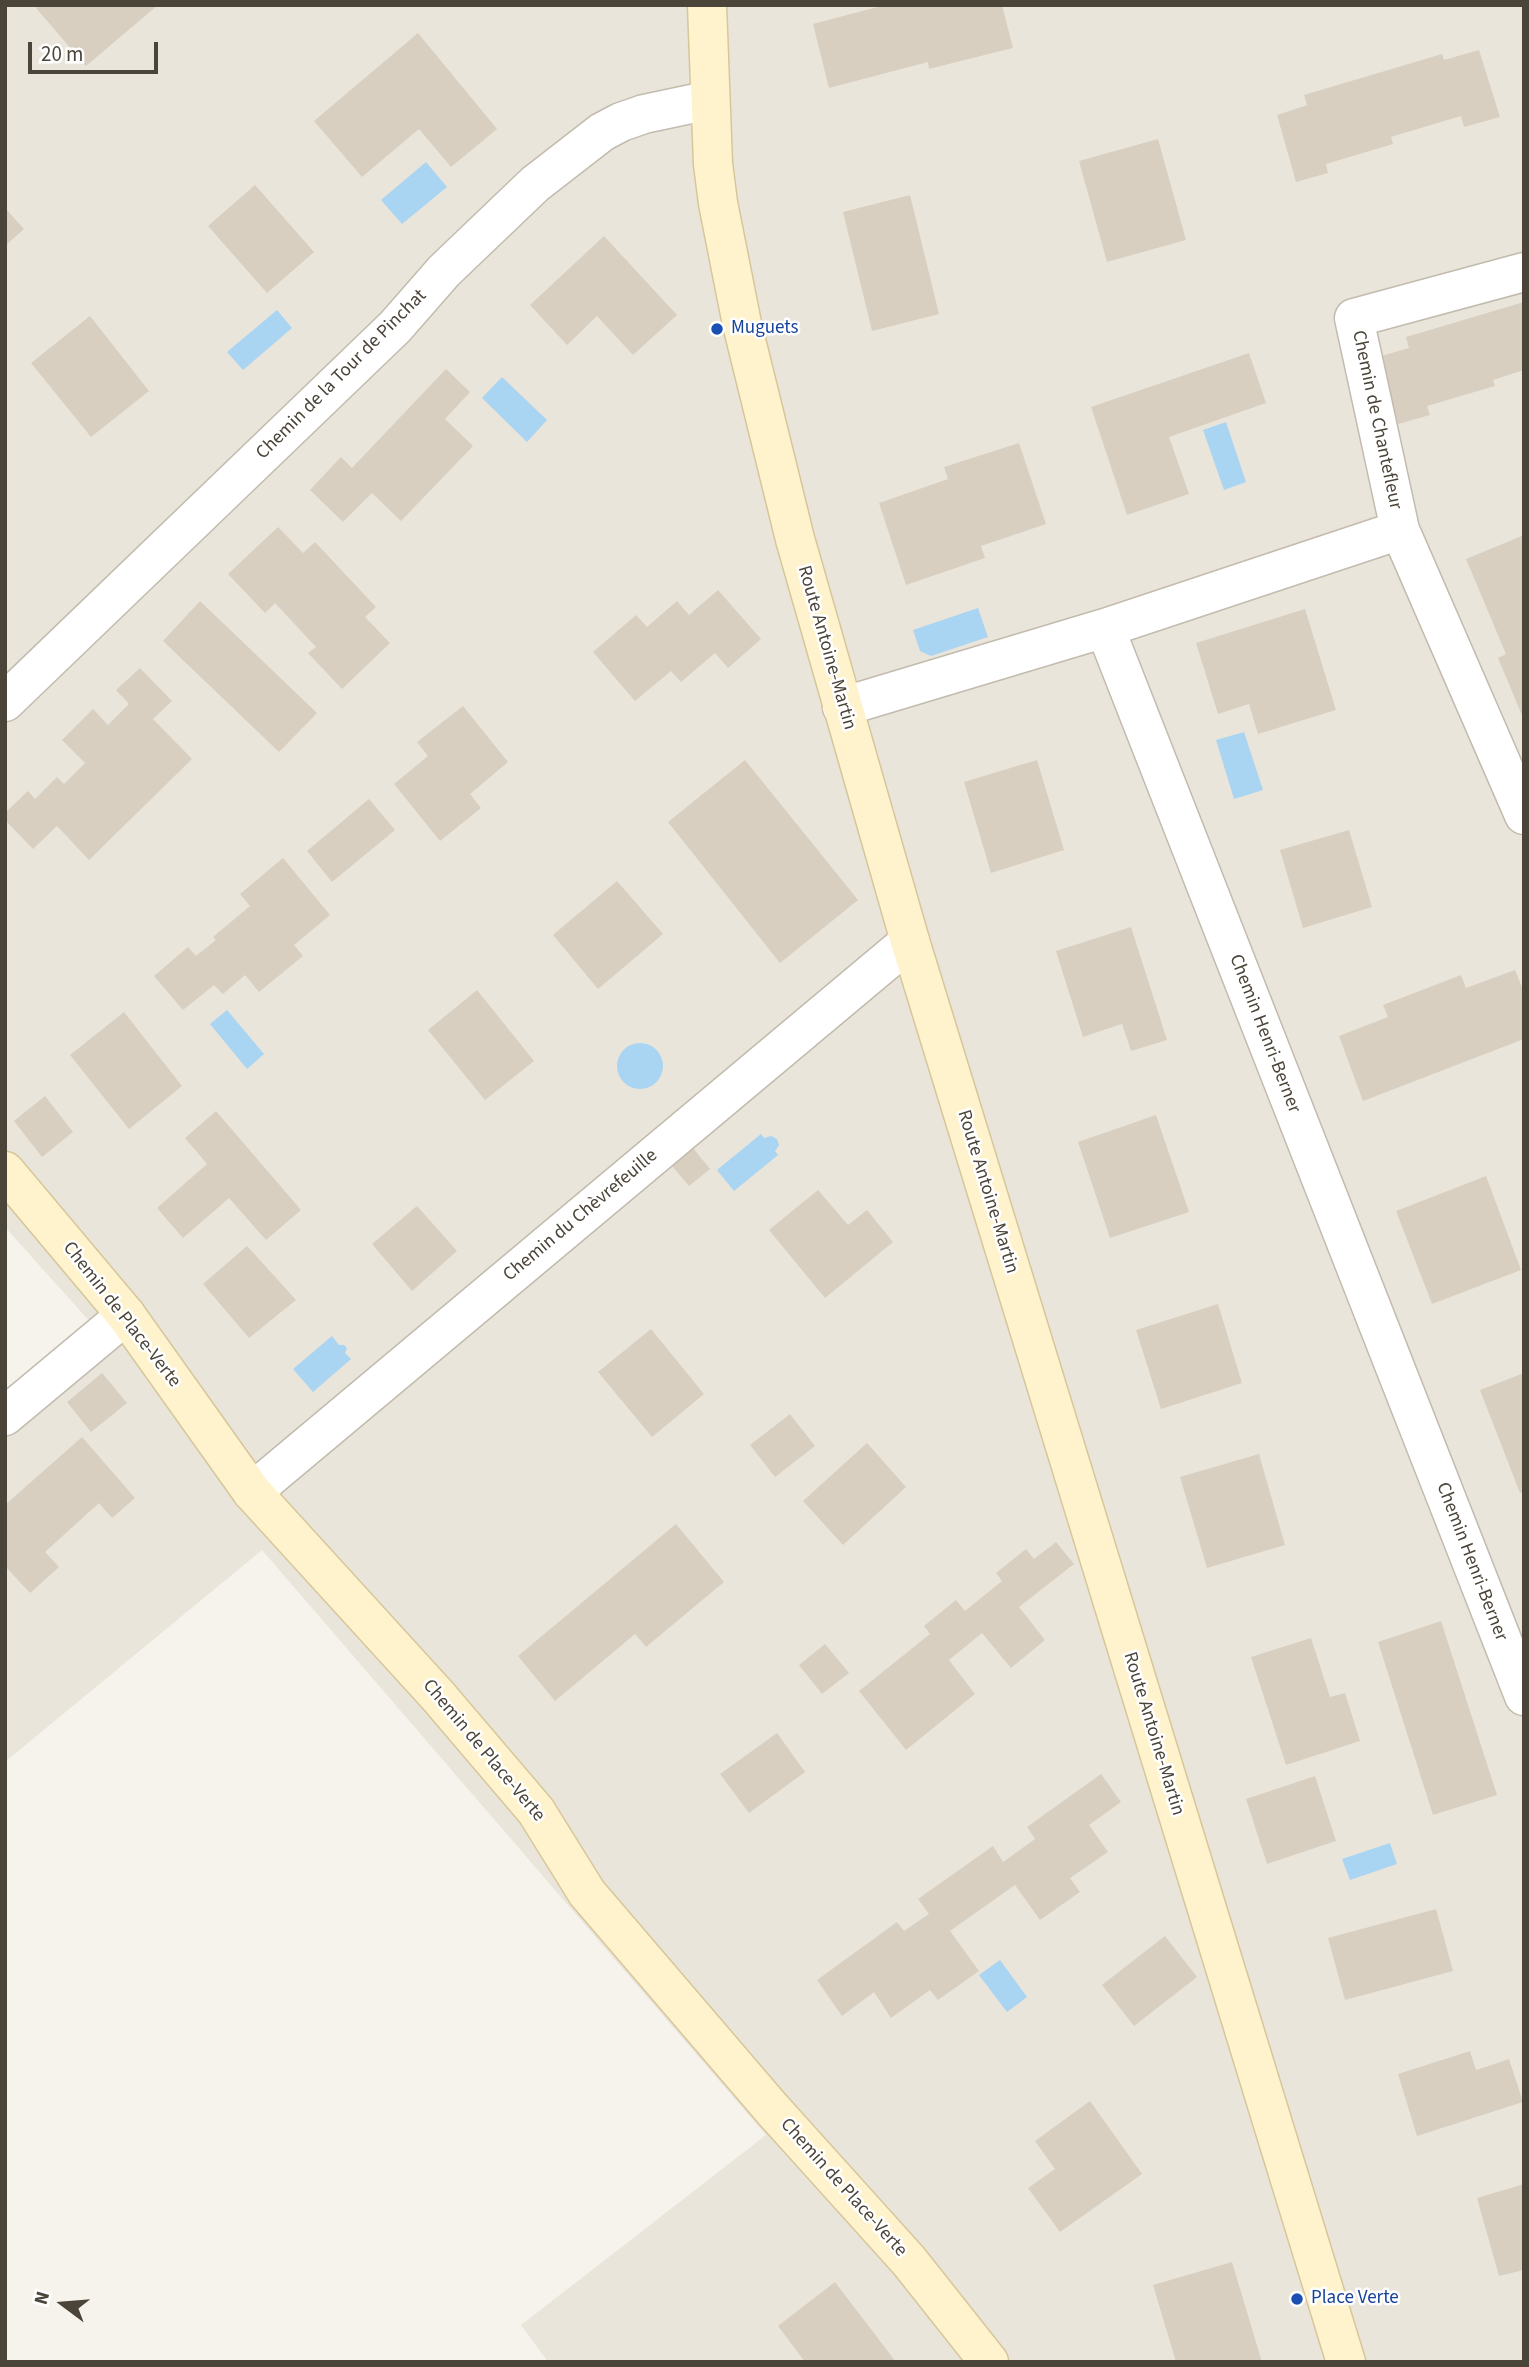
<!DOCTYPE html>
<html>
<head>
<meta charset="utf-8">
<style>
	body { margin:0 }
	#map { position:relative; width:1529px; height:2367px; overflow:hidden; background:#f6f3ec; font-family:"Source Sans 3",sans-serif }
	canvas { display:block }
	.frame { position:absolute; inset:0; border:7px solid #4b4439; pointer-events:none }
	.north { position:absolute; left:28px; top:2269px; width:70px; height:70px; -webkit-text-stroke:5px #fff; paint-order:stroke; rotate:286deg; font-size:19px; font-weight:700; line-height:28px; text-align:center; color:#4b4439 }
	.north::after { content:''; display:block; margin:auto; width:24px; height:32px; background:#4b4439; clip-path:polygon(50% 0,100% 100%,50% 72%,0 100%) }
	.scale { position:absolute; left:28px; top:42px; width:130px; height:32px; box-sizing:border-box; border:4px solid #4b4439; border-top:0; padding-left:9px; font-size:21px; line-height:24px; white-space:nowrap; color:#4b4439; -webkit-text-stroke:5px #fff; paint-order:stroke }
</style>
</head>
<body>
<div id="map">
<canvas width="1529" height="2367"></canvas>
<div class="frame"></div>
<div class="north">N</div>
<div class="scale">20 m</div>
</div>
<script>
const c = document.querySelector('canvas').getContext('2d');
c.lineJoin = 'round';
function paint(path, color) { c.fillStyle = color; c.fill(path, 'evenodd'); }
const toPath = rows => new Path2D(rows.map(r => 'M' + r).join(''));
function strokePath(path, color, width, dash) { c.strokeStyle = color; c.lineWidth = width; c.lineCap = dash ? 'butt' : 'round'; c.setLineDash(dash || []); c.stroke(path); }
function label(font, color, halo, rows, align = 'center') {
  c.font = font + ' "Source Sans 3",sans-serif'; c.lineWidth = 5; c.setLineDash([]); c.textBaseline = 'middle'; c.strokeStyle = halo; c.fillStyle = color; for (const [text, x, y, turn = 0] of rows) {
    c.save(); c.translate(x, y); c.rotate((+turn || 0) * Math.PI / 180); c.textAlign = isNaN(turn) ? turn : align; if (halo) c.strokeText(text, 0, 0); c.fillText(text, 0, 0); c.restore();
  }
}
const residential = toPath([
	[5,5,1524,5,1524,2362,548,2362,521,2325,766,2135,262,1550,5,1762,5,1396,92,1324,5,1227]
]);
const water = toPath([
	[426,162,447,187,402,224,381,200],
	[277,310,292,328,243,370,227,352],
	[502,377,547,420,527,442,482,398],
	[1226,422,1246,482,1224,490,1203,430],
	[978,608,988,637,931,656,920,651,913,630],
	[1244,732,1263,790,1234,799,1216,740],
	[227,1010,264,1054,247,1069,210,1024],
	'617 1066a23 23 0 1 1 46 0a23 23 0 1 1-46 0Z',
	[761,1134,764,1138,771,1136,777,1139,779,1145,775,1151,778,1155,734,1191,717,1170],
	[332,1336,339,1345,344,1345,347,1348,345,1353,351,1359,313,1392,293,1369],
	[1390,1843,1397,1864,1350,1880,1342,1859],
	[1000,1960,1027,1997,1007,2012,979,1975]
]);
const building = toPath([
	[40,5,158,5,86,66,36,8],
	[885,5,1002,5,1013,48,929,69,928,62,829,88,813,24],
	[418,33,497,129,451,167,419,129,362,177,314,121],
	[1479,50,1500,117,1464,127,1461,116,1391,137,1393,144,1326,164,1328,173,1296,182,1277,115,1307,105,1304,95,1442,54,1444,60],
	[1158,139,1186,240,1107,262,1079,161],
	[255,185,314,252,267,293,208,226],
	[910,195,939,314,872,331,843,212],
	[5,208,24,229,5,246],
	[604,236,677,315,633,355,597,316,567,345,530,305],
	[1524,302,1524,370,1493,380,1495,386,1427,406,1430,415,1398,424,1378,357,1409,348,1406,337],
	[90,316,149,391,91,437,31,363],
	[1249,353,1266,403,1169,437,1189,494,1127,515,1091,407],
	[446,369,470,392,445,419,473,446,401,521,372,493,343,522,310,490,341,457,352,468],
	[1019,443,1046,524,981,546,985,558,906,585,879,503,948,479,944,467],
	[278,527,303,553,315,542,376,607,365,617,390,643,342,689,308,653,316,647,275,603,265,613,228,574],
	[1524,535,1524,720,1498,658,1506,654,1466,559],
	[718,590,761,639,728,668,715,653,681,682,671,671,635,701,593,652,636,615,647,627,677,601,689,615],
	[200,601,317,713,279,752,163,641],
	[1305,609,1336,710,1258,734,1249,704,1218,714,1196,643],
	[140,668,172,701,153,719,192,759,89,860,57,826,33,849,5,820,5,813,28,791,35,799,57,777,64,784,85,763,62,740,93,709,108,725,129,704,116,690],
	[463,706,508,762,470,794,481,808,440,841,394,784,428,756,417,742],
	[745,760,858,900,780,963,668,822],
	[1037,760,1064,850,991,873,964,782],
	[369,799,395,830,332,882,307,851],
	[1349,830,1372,907,1303,928,1280,850],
	[283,858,330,915,294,945,303,956,259,992,245,975,223,994,214,985,183,1010,154,976,188,947,196,956,216,940,213,937,250,906,240,894],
	[617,881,663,934,598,989,553,935],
	[1131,927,1167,1040,1131,1051,1122,1024,1083,1037,1056,951],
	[1515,970,1524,992,1524,1039,1363,1101,1339,1036,1388,1017,1383,1005,1461,975,1466,988],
	[477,990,534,1061,485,1100,428,1030],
	[124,1012,182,1086,129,1129,70,1055],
	[45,1096,73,1132,42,1157,14,1121],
	[216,1111,301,1210,266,1240,229,1198,183,1238,157,1208,207,1164,185,1138],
	[1156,1115,1189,1212,1110,1238,1078,1142],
	[693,1148,710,1169,689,1186,672,1166],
	[1486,1176,1521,1270,1432,1304,1396,1211],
	[818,1190,848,1225,867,1210,893,1242,825,1298,769,1230],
	[417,1206,457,1251,412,1291,372,1244],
	[247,1246,296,1300,249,1338,203,1284],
	[1218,1304,1242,1383,1161,1409,1136,1330],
	[651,1329,704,1394,652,1437,598,1372],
	[102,1373,127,1403,91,1432,67,1402],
	[1524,1373,1524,1491,1520,1493,1480,1390],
	[790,1414,815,1446,775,1477,750,1445],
	[82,1437,135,1498,112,1518,99,1503,45,1552,59,1567,30,1593,5,1566,5,1505],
	[867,1443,906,1487,843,1545,803,1501],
	[1259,1454,1285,1545,1207,1568,1180,1477],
	[676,1524,724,1582,646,1647,635,1634,555,1701,518,1656],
	[1056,1542,1074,1564,1019,1607,1045,1640,1011,1668,982,1633,949,1660,975,1694,906,1750,859,1691,930,1634,924,1626,956,1600,965,1611,1002,1581,996,1573,1026,1549,1034,1559],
	[1441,1621,1497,1795,1433,1815,1378,1642],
	[1311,1638,1330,1697,1345,1693,1360,1741,1286,1765,1251,1657],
	[825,1644,849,1673,822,1694,799,1665],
	[777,1733,805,1772,749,1813,720,1774],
	[1101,1774,1121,1802,1089,1825,1108,1852,1070,1878,1080,1892,1040,1920,1015,1885,950,1931,979,1971,938,2000,930,1990,891,2018,874,1992,842,2016,817,1980,897,1922,904,1931,929,1914,918,1899,993,1846,1003,1862,1035,1839,1027,1827],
	[1315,1776,1336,1841,1267,1864,1246,1799],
	[1436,1909,1453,1971,1345,2000,1328,1938],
	[1165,1936,1197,1977,1134,2026,1102,1985],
	[1470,2051,1476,2070,1509,2059,1523,2102,1417,2136,1398,2074],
	[1090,2101,1142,2174,1060,2232,1028,2188,1055,2169,1035,2141],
	[1524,2184,1524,2270,1499,2276,1477,2198],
	[1232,2262,1262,2362,1176,2362,1153,2285],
	[835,2282,896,2362,805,2362,778,2326]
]);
const street = toPath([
	[1400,530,1354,318,1524,272],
	[1105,628,1400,530,1524,815],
	[5,702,395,327,444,271,535,184,602,132,621,122,644,114,710,100],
	[842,707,1105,628,1524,1696],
	[5,1416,126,1315],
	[252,1492,910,941]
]);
const secondary = toPath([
	[707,5,713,164,718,203,742,324,795,539,910,941,1346,2362],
	[5,1171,126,1315,252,1492,438,1696,536,1811,587,1893,772,2109,909,2261,989,2362]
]);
const markers = [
	[717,329,7,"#1a4fb4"],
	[1297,2299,7,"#1a4fb4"]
];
const transitNames = [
	["Muguets",731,329],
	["Place Verte",1311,2299]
];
const streetNames = [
	["Chemin de la Tour de Pinchat",342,375,-45],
	["Chemin de Chantefleur",1376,420,78],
	["Route Antoine-Martin",826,648,74],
	["Chemin Henri-Berner",1264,1034,69],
	["Route Antoine-Martin",987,1192,73],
	["Chemin du Chèvrefeuille",581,1216,-40],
	["Chemin de Place-Verte",121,1315,52],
	["Chemin Henri-Berner",1471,1562,69],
	["Route Antoine-Martin",1153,1734,73],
	["Chemin de Place-Verte",483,1751,50],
	["Chemin de Place-Verte",843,2188,48]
];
paint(residential, '#eae5da');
paint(water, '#a9d4f2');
paint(building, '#d8cfc1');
strokePath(street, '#c2bbae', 41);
strokePath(secondary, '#d6c79b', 41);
strokePath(street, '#fff', 38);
strokePath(secondary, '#fff3cd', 38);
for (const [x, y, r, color] of markers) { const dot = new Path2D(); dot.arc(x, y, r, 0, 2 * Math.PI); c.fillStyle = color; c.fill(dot); strokePath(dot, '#fff', 2.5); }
label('19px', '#164399', '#fff', transitNames, 'left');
label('19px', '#4b4439', '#fff', streetNames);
</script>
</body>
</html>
